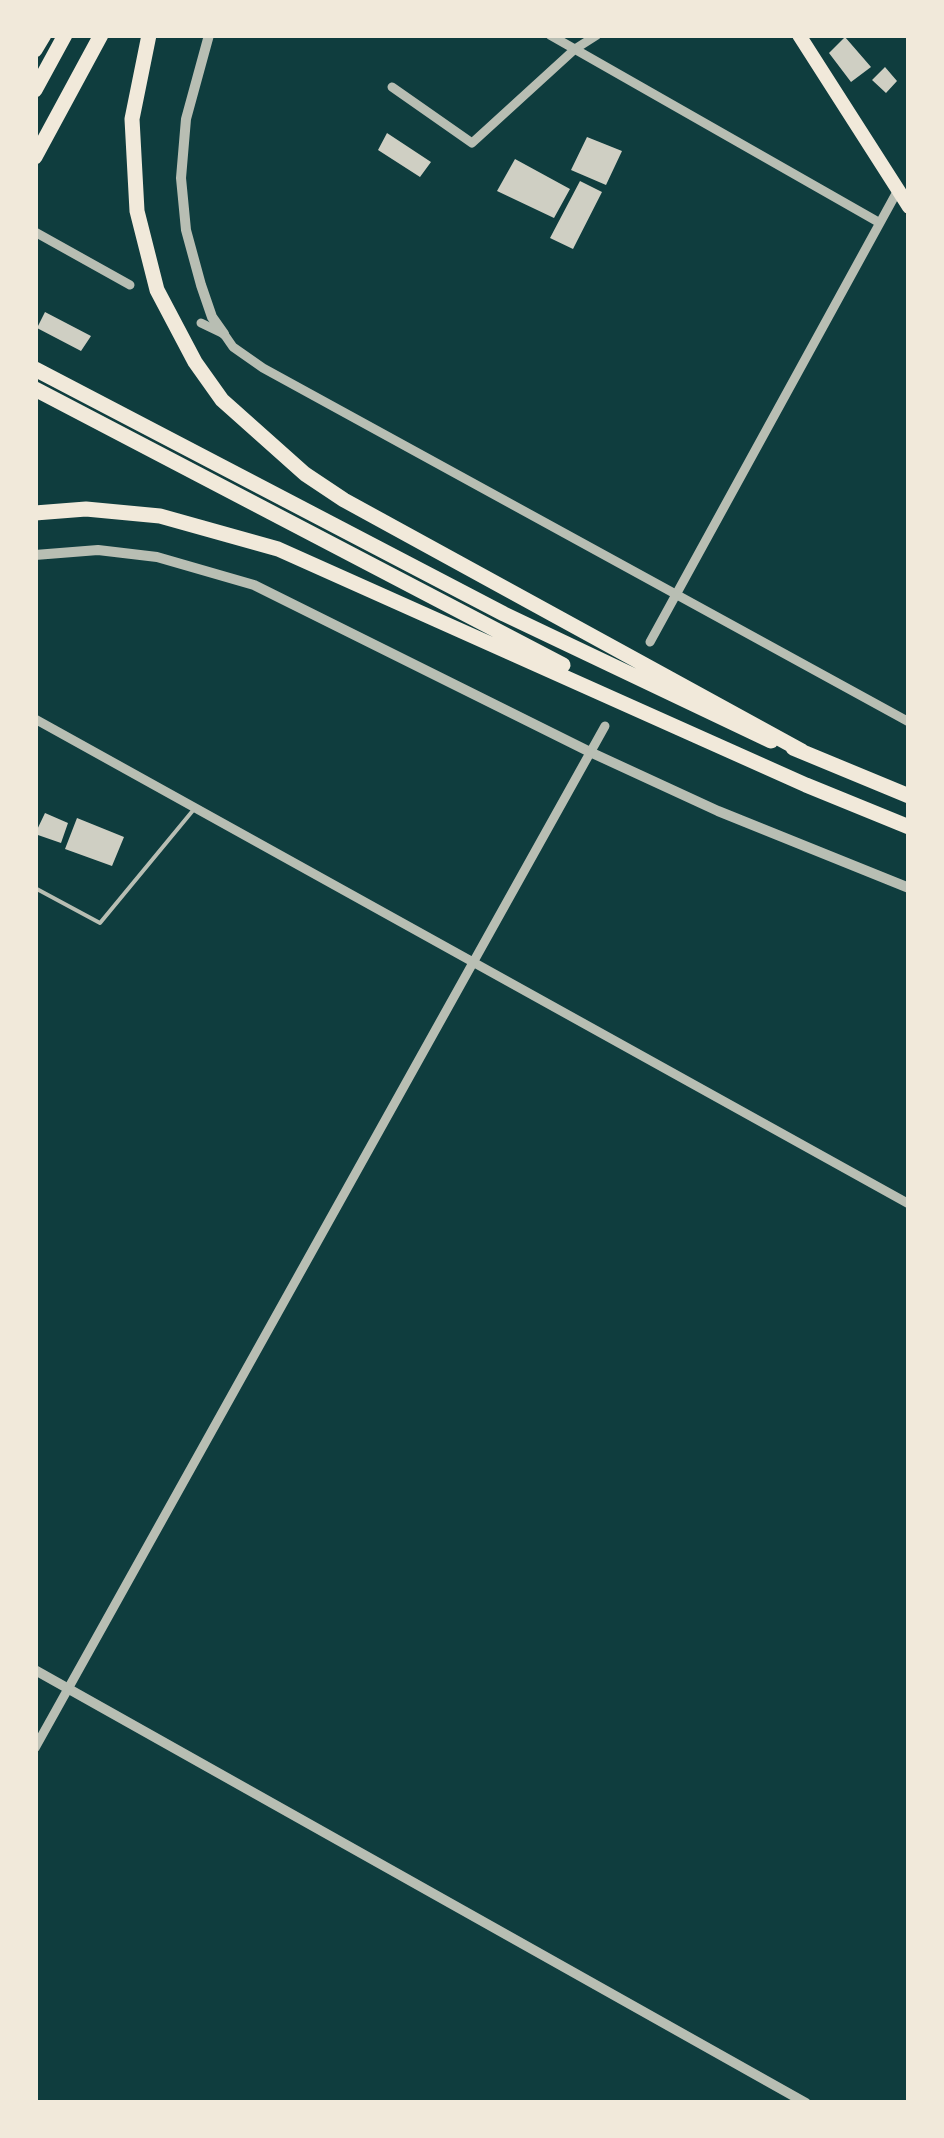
<!DOCTYPE html>
<html>
<head>
<meta charset="utf-8">
<style>
	body { margin:0 }
	#map { position:relative; width:944px; height:2138px; overflow:hidden; background:#0f3d3e; font-family:Signika,sans-serif }
	canvas { display:block }
	.frame { position:absolute; inset:0; border:38px solid #f1e9da; pointer-events:none }
</style>
</head>
<body>
<div id="map">
<canvas width="944" height="2138"></canvas>
<div class="frame"></div>
</div>
<script>
const c = document.querySelector('canvas').getContext('2d');
c.lineJoin = 'round';
function paint(path, color) { c.fillStyle = color; c.fill(path, 'evenodd'); }
const toPath = rows => new Path2D(rows.map(r => 'M' + r).join(''));
function strokePath(path, color, width, dash) { c.strokeStyle = color; c.lineWidth = width; c.lineCap = dash ? 'butt' : 'round'; c.setLineDash(dash || []); c.stroke(path); }
const building = toPath([
	[845,37,871,67,851,82,829,53],
	[885,67,897,81,886,93,872,80],
	[387,133,431,162,420,177,378,150],
	[587,137,622,151,606,185,571,170],
	[515,159,570,189,554,218,497,191],
	[580,181,602,192,573,249,550,238],
	[45,312,91,336,81,351,37,328],
	[45,813,68,823,61,843,35,834],
	[77,818,124,837,112,866,65,849]
]);
const service = toPath([
	[35,888,100,923,195,808]
]);
const minor = toPath([
	[550,35,880,223],
	[392,87,472,143,575,49,597,35],
	[35,232,130,285],
	[201,323,224,334,233,347,263,368,909,722],
	[650,642,898,190],
	[35,719,909,1204],
	[35,1748,605,726]
]);
const tertiary = toPath([
	[209,35,186,119,181,178,186,230,201,285,212,317,224,334],
	[35,555,98,550,157,557,254,585,590,752,718,811,909,888],
	[35,1670,806,2103]
]);
const primary = toPath([
	[799,35,909,207]
]);
const motorway = toPath([
	[149,35,132,119,137,211,157,290,195,362,222,400,305,474,344,500,802,751],
	[35,50,44,35],
	[35,90,65,35],
	[35,157,101,35],
	[35,369,504,614,771,741],
	[35,389,563,665],
	[35,513,86,509,160,516,278,549,806,785,909,827],
	[793,748,909,796]
]);
paint(building, '#cfcfc3');
strokePath(service, '#b8beb3', 4);
strokePath(minor, '#b8beb3', 9);
strokePath(tertiary, '#b8beb3', 10);
strokePath(primary, '#f1e9da', 14);
strokePath(motorway, '#f1e9da', 15);
</script>
</body>
</html>
